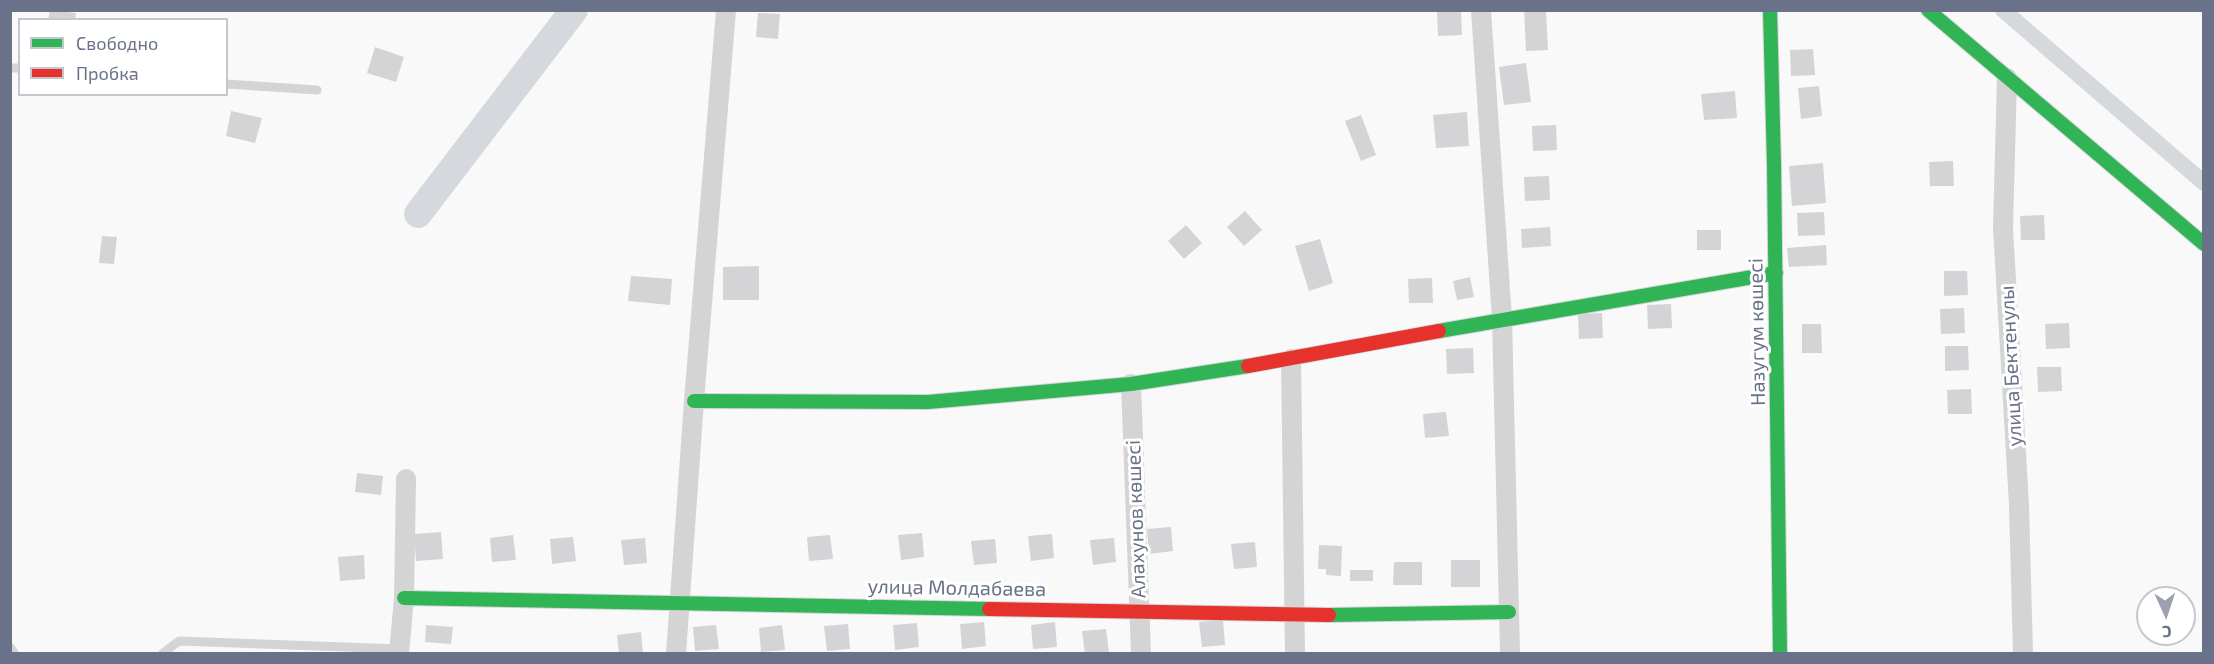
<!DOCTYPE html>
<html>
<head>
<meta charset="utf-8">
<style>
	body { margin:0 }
	#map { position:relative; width:2214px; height:664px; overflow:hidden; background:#f9f9f9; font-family:"Exo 2",sans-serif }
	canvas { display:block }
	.frame { position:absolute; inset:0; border:12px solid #697288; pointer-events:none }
	.legend { position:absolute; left:18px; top:18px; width:210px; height:78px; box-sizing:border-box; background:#fff; border:2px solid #c3c7cf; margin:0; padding:8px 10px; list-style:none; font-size:18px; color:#697288 }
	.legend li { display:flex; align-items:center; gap:12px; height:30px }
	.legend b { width:30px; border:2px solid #c3c7cf }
	.north { position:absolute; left:2136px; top:586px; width:60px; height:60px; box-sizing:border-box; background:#fff; border:2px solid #c3c7cf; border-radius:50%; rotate:177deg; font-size:16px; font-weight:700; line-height:24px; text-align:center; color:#697288 }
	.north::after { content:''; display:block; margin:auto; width:21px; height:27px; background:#9ba1b0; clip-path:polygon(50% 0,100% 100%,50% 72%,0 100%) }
</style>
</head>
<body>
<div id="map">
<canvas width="2214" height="664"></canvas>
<div class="frame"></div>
<ul class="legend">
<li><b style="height:8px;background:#30b455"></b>Свободно</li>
<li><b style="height:8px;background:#e5322d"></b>Пробка</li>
</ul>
<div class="north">С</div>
</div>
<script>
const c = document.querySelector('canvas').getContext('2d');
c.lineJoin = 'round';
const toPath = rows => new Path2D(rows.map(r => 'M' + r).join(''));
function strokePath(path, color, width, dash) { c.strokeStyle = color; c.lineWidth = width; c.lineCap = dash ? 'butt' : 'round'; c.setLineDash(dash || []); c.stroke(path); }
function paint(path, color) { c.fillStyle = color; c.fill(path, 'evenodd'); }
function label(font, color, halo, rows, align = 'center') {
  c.font = font + ' "Exo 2",sans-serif'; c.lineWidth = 6; c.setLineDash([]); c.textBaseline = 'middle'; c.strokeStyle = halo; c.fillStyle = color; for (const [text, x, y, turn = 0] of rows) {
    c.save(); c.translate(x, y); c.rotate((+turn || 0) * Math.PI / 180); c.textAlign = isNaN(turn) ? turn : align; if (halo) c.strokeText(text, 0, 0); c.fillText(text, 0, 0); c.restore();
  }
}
const canal = toPath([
	[2003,10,2204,183]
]);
const river = toPath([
	[418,214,574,10]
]);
const building = toPath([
	[50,10,76,13,75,20,48,20],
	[1524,10,1546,10,1548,50,1526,51],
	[1461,11,1462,35,1438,36,1437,12],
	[758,13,780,14,778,39,756,37],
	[375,47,404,57,396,82,367,73],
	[1813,49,1815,75,1791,76,1790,50],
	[1526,63,1531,102,1504,105,1499,67],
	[1819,86,1822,116,1801,119,1798,88],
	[1735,91,1737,118,1704,120,1701,94],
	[231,111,262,118,255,143,226,136],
	[1467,112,1469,146,1436,148,1433,115],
	[1361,115,1376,155,1361,161,1345,121],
	[1556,125,1557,150,1533,151,1532,126],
	[1953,161,1954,186,1930,186,1929,162],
	[1823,163,1826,203,1792,206,1789,166],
	[1549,176,1550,200,1525,201,1524,177],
	[1245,211,1262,230,1244,246,1227,227],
	[1824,212,1825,235,1798,236,1797,213],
	[2044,215,2045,240,2021,240,2020,216],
	[1186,225,1202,243,1184,259,1168,241],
	[1550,227,1551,246,1522,248,1521,229],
	[1697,230,1721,230,1721,250,1697,250],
	[102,236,117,237,114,264,99,263],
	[1320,239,1333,283,1309,291,1295,246],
	[1826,245,1827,265,1789,267,1787,248],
	[759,266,759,300,723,300,723,267],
	[1944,271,1967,271,1968,295,1944,296],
	[631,276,672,279,670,305,628,301],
	[1470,277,1474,297,1457,300,1453,281],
	[1432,278,1433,303,1409,303,1408,279],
	[1671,304,1672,328,1648,329,1647,305],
	[1964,308,1965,333,1941,334,1940,309],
	[1602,313,1603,338,1579,339,1578,314],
	[2069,323,2070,348,2046,349,2045,324],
	[1802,324,1821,324,1822,353,1802,353],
	[1945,346,1968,346,1969,370,1945,371],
	[1473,348,1474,373,1447,374,1446,349],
	[2037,367,2061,367,2062,391,2038,392],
	[1971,389,1972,414,1948,414,1947,390],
	[1446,412,1449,436,1425,438,1423,414],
	[357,473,383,476,381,495,355,492],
	[1171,527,1173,551,1149,554,1147,529],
	[441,532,443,559,416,561,414,534],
	[922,533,924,557,901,560,898,535],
	[1052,534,1054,558,1031,561,1028,536],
	[513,535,516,560,492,562,490,538],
	[830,535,833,559,809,561,807,537],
	[573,537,576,561,552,564,550,539],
	[645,538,647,563,624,565,621,540],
	[1114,538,1116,562,1093,565,1090,540],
	[995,539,997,563,974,565,971,541],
	[1255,542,1257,567,1234,569,1231,544],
	[1319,545,1342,546,1341,576,1326,575,1326,569,1318,569],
	[364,555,365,579,340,581,338,557],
	[1451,560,1480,560,1480,587,1451,587],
	[1394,562,1422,562,1422,585,1393,585],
	[1350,570,1373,570,1373,581,1350,581],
	[1223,620,1225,645,1202,647,1199,622],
	[984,622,986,646,962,649,960,624],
	[1055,622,1057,647,1033,649,1031,625],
	[917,623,919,647,895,650,893,625],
	[848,624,850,649,827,651,824,626],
	[426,625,453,627,451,644,425,642],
	[716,625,719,649,695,651,693,627],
	[782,625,785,650,761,652,759,628],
	[1106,629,1109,653,1085,654,1082,631],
	[641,632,643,654,619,654,617,635]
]);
const lane = toPath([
	[10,68,20,68],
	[226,84,317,90],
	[10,647,15,654],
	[162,654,179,641,400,649]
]);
const street = toPath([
	[1481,10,1502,319,1510,654],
	[2007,78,2003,228,2019,505,2023,654],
	[1291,359,1295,654],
	[1131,384,1141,654],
	[399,654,404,598,406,479],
	[676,654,694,401,726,10]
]);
const fast = toPath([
	[1770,10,1774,165,1780,654],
	[1928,10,2204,244],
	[1439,331,1776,273],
	[694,401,928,402,1131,384,1248,366],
	[404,598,989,609],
	[1329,615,1509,612]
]);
const jam = toPath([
	[1248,366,1439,331],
	[989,609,1329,615]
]);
const streetNames = [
	["Назугум көшесі",1757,332,-91],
	["улица Бектенулы",2011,366,-93],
	["Алахунов көшесі",1136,519,-92],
	["улица Молдабаева",957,588,1]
];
strokePath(canal, '#d5d8dd', 16);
strokePath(river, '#d5d8dd', 28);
paint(building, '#d4d4d6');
strokePath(fast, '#d5d6d8', 16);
strokePath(jam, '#d5d6d8', 16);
strokePath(lane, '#d4d4d5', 9);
strokePath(street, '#d4d4d5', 20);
strokePath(fast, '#30b455', 14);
strokePath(jam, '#e5322d', 14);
label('20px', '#697288', '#fff', streetNames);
</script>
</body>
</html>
